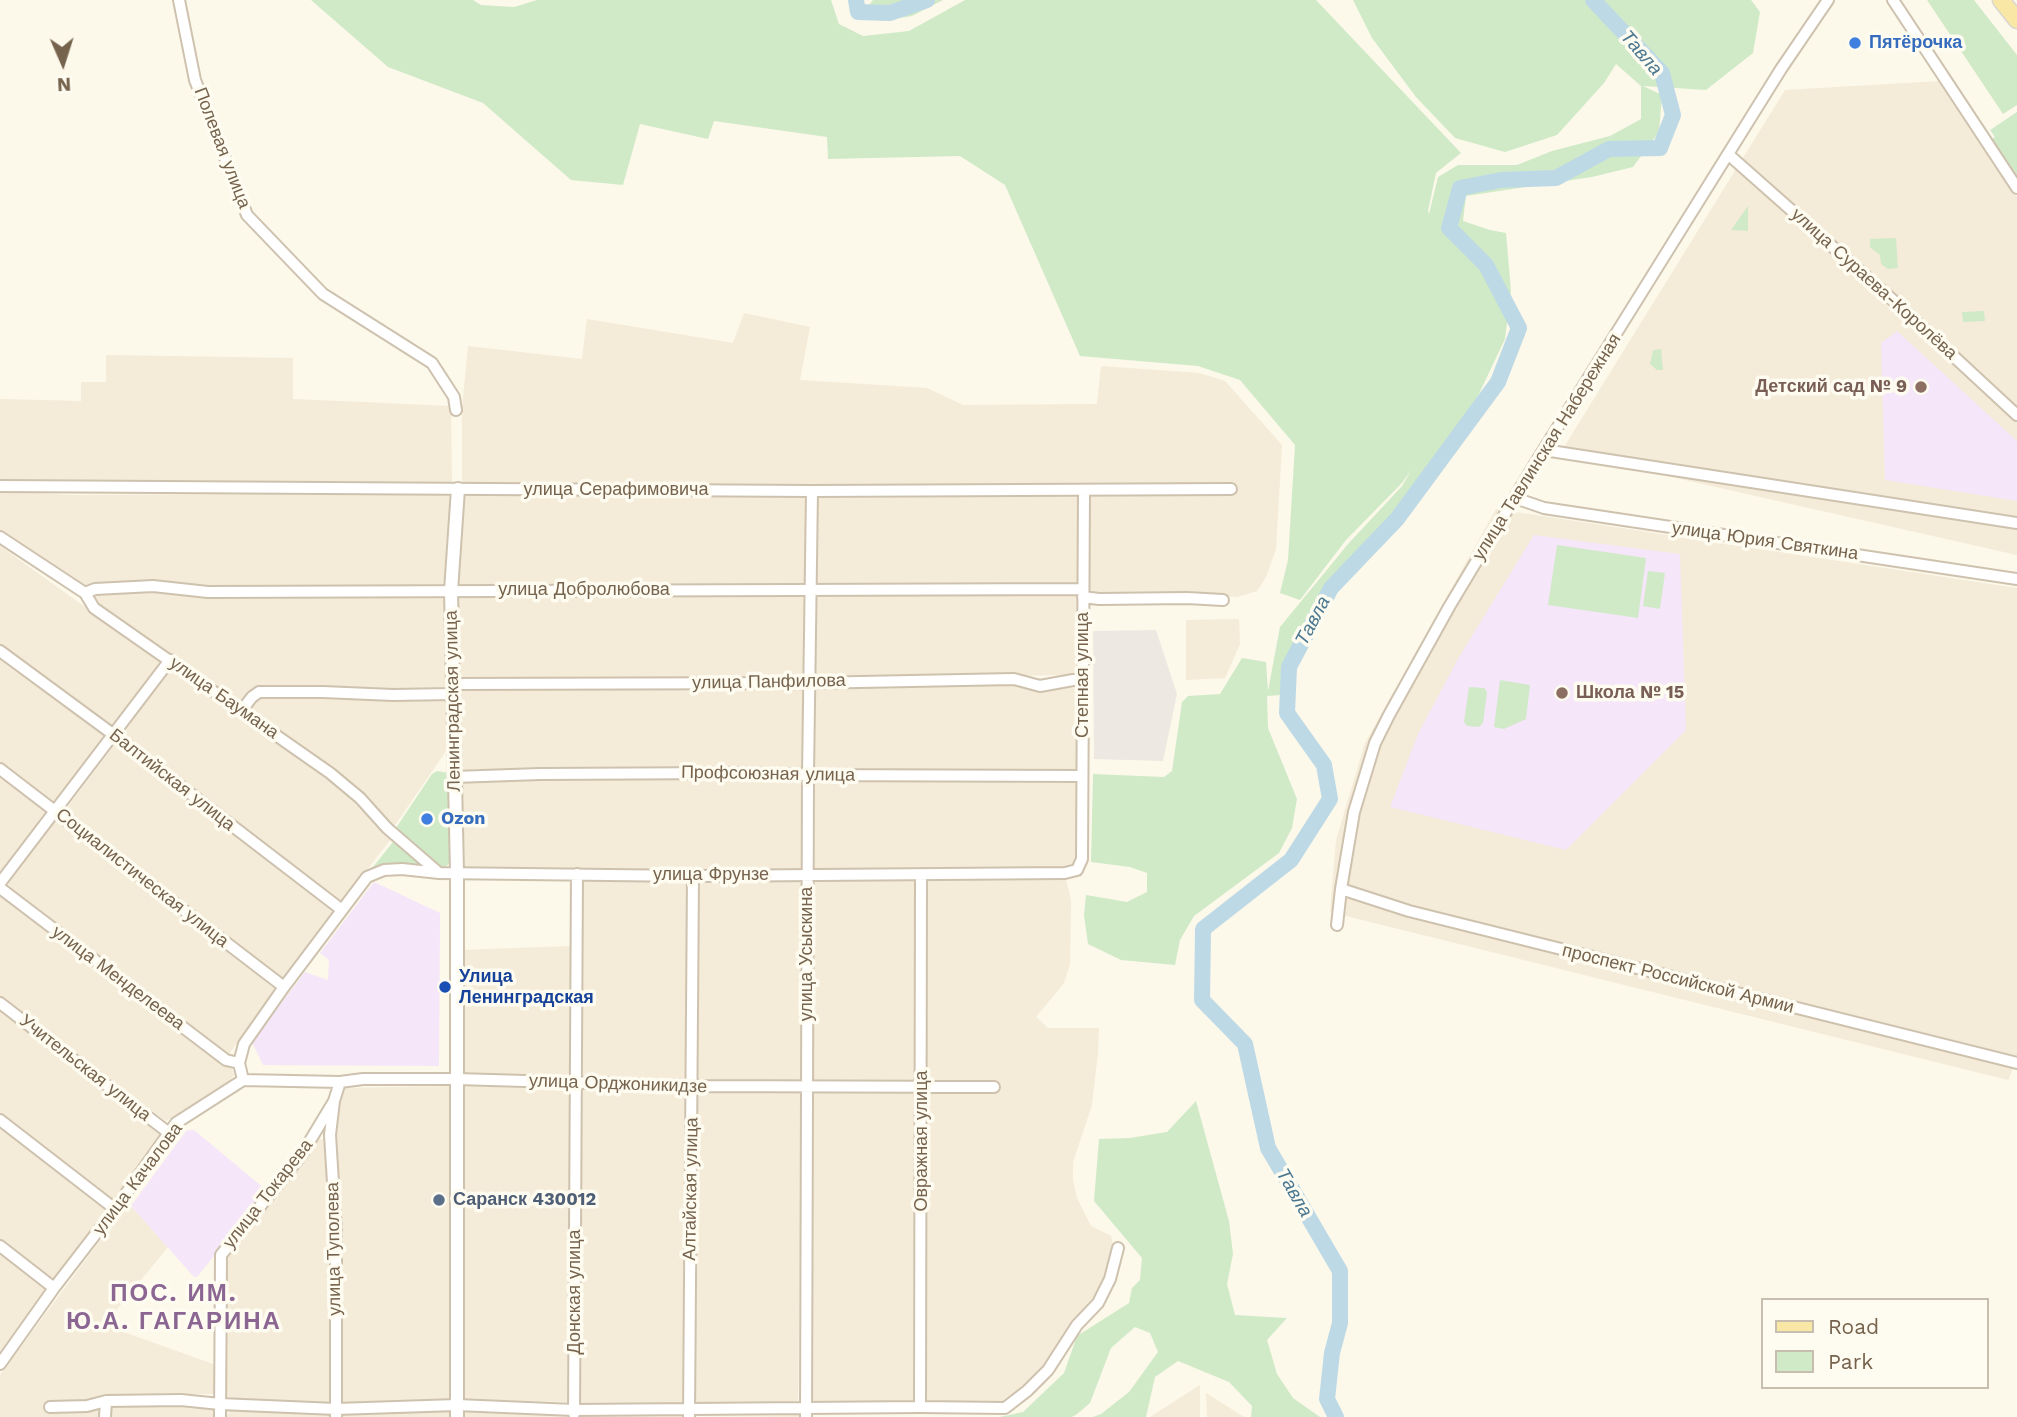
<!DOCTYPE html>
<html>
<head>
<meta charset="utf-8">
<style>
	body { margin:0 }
	#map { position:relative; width:2017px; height:1417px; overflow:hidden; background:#fcf8ea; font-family:"Work Sans",sans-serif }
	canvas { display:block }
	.legend { position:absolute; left:1761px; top:1298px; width:228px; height:91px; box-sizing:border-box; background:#fefbf0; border:2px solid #c8beaf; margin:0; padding:9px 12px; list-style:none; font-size:21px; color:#76634d }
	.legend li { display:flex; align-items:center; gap:14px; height:35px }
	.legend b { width:35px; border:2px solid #c8beaf }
	.north { position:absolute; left:28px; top:28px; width:70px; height:70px; -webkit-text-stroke:5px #fefbf0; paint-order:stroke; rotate:177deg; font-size:19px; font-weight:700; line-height:28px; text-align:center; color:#76634d }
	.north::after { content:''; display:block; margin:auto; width:24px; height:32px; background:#76634d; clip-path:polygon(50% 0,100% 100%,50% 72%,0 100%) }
</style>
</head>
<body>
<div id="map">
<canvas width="2017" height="1417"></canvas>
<ul class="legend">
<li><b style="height:9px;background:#f8e7a5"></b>Road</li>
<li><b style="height:19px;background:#d0eac8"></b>Park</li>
</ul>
<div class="north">N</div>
</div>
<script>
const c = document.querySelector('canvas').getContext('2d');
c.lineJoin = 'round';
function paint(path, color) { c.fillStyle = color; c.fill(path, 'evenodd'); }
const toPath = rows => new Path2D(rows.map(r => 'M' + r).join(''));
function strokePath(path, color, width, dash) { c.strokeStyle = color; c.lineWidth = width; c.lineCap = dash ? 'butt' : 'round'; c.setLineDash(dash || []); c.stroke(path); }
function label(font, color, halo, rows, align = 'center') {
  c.font = font + ' "Work Sans",sans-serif'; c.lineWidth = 7; c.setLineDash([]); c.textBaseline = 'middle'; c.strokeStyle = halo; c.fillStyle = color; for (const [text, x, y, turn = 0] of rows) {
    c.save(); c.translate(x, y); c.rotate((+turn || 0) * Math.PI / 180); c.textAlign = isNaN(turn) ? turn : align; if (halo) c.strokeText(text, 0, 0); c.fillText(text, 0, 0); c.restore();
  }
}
const residential = toPath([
	[1941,81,2017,197,2017,555,1561,452,1785,90],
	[744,313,810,327,800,380,927,388,963,405,1097,404,1101,366,1199,373,1225,381,1282,445,1276,549,1266,577,1257,591,1237,597,1182,593,1095,595,1089,593,1089,494,1235,492,1235,484,462,485,462,408,468,346,582,359,587,319,733,343],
	[106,355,293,358,293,399,451,406,452,485,0,480,0,399,81,401,81,382,106,382],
	[0,490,70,495,452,493,447,587,205,588,153,580,81,586,0,532],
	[468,494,808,496,806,584,457,587,461,498],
	[1079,496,1077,584,816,584,817,498],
	[1496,509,2017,588,2017,1060,2008,1080,1330,912,1336,840,1365,743],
	[0,546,162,662,112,729,0,645],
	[163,590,443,593,445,597,446,691,316,688,255,688,249,691,238,704,95,606,92,595,95,592],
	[815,593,1077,595,1079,675,815,678],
	[806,594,804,678,457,679,455,599,460,595],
	[1239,619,1240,644,1225,678,1186,680,1186,620],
	[0,660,104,735,55,804,0,762],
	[170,666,310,766,325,774,355,799,391,839,341,903,120,735],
	[1077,684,1076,772,814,772,815,687],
	[457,689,803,690,803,771,599,767,459,773],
	[259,696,320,696,399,700,446,699,446,751,393,828,249,711,254,699],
	[116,743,334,911,283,980,63,813],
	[0,775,48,812,0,875],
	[646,778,802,782,803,871,694,872,571,868,462,869,460,786,465,780],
	[816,781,1076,781,1077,862,1073,868,811,872,811,783],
	[56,819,276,990,229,1054,6,887],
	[582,878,686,882,689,888,688,1081,580,1077],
	[926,879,1066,879,1071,900,1070,964,1064,983,1036,1017,1048,1028,1099,1028,1098,1052,1092,1105,1073,1162,1073,1180,1077,1198,1091,1226,1111,1236,1113,1244,1104,1284,1092,1305,1059,1342,1046,1366,1015,1396,1002,1403,989,1405,924,1404],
	[697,880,803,881,802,1082,695,1082],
	[812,880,917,880,917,1080,811,1082],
	[0,894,232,1069,234,1075,230,1080,166,1121,0,996],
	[571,946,572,1077,462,1074,461,950],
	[0,1010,161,1134,113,1202,0,1114],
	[452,1086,449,1402,341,1402,336,1141,341,1088],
	[463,1086,571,1089,569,1402,462,1400],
	[582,1088,688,1090,683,1405,579,1404],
	[697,1091,802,1091,798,1403,693,1404],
	[812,1091,917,1091,916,1403,810,1404],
	[0,1128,107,1209,53,1280,0,1239],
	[315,1138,326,1140,332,1230,331,1403,225,1399,225,1258,235,1243],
	[128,1203,168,1247,104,1325,216,1365,216,1394,102,1394,101,1417,0,1417,0,1375],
	[0,1252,47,1289,0,1353],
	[1200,1385,1200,1417,1150,1417],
	[1206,1393,1244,1417,1207,1417],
	[176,1404,213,1409,213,1417,110,1417,110,1405],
	[232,1409,332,1413,332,1417,225,1417],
	[450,1411,450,1417,339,1417,339,1412],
	[461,1411,569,1415,569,1417,461,1417],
	[577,1415,684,1415,684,1417,577,1417],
	[799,1415,799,1417,693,1416]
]);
const industrial = toPath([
	[1156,630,1177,694,1163,761,1094,759,1093,631]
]);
const education = toPath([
	[1897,331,2017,441,2017,501,1885,480,1881,343],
	[1534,535,1680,554,1686,730,1566,850,1390,807,1418,734,1459,657],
	[374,882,440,913,439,1066,263,1065,252,1042,305,972,328,980,329,960,320,953],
	[189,1130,194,1130,265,1189,266,1192,197,1277,194,1277,131,1206,186,1131]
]);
const green = toPath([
	[311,0,473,0,481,5,514,7,537,0,831,0,839,24,863,36,909,31,965,0,1316,0,1461,153,1436,173,1428,211,1429,214,1438,177,1458,165,1517,165,1552,151,1610,136,1641,119,1641,86,1616,64,1604,83,1557,135,1505,152,1455,138,1416,97,1372,38,1353,0,1751,0,1760,12,1753,53,1706,90,1643,86,1662,95,1659,132,1633,167,1592,177,1466,196,1463,221,1490,230,1506,233,1511,291,1505,339,1478,396,1430,485,1331,598,1301,629,1294,694,1267,696,1268,728,1297,799,1292,828,1279,853,1194,916,1180,940,1175,965,1121,960,1088,944,1084,915,1086,895,1127,902,1147,892,1147,873,1130,867,1091,862,1093,774,1164,777,1172,771,1182,702,1188,696,1220,694,1242,658,1266,662,1268,691,1280,627,1348,544,1402,486,1412,469,1402,483,1346,540,1300,600,1280,593,1288,560,1295,445,1240,380,1198,366,1080,356,1005,185,960,156,828,159,827,137,714,121,708,139,640,124,623,185,571,180,483,103,388,67],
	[873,0,943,0,912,16,880,21,866,9],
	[1927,0,1974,0,2017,55,2017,105,2003,114],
	[2017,112,2017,177,1992,139,1995,137,1990,130],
	[1748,206,1748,231,1731,230],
	[1896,238,1898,268,1888,269,1881,264,1880,255,1870,247,1870,239],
	[1984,311,1985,321,1963,322,1962,312],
	[1661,349,1663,370,1657,370,1650,364,1653,350],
	[1557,545,1646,558,1638,618,1548,605],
	[1648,571,1665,573,1660,609,1643,606],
	[1500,680,1530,685,1526,719,1504,729,1494,727],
	[1469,687,1484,688,1487,692,1483,723,1479,727,1467,726,1464,722],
	[437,771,448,773,452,838,451,861,446,867,435,865,397,834,396,828,432,774],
	[393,842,425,868,373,867],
	[1196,1101,1229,1221,1233,1254,1227,1284,1235,1315,1287,1318,1267,1340,1277,1374,1293,1398,1320,1417,1251,1417,1252,1406,1229,1382,1178,1361,1155,1377,1146,1417,1093,1417,1101,1414,1129,1392,1158,1352,1150,1333,1135,1327,1111,1348,1090,1403,1077,1414,1072,1417,1000,1417,1023,1412,1064,1373,1077,1336,1129,1303,1132,1288,1140,1280,1142,1258,1094,1201,1099,1139,1130,1138,1167,1132]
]);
const river = toPath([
	[856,0,858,12,890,13,927,0],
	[1336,1417,1327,1399,1332,1353,1340,1323,1340,1271,1268,1148,1245,1044,1202,1000,1203,929,1291,860,1330,799,1324,765,1287,713,1289,667,1331,588,1397,519,1498,382,1519,328,1486,265,1449,228,1460,188,1501,180,1556,178,1609,149,1660,148,1673,115,1662,73,1593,0]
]);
const minor = toPath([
	[179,0,195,80,247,215,323,294,432,363,454,397,456,410],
	[1893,0,2017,188],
	[1729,155,1895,302,2017,415],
	[1544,450,2017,523],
	[0,486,812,491,1231,489],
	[1515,498,1544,508,2017,579],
	[0,537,85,593,94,608,330,773,360,798,387,828,439,873],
	[85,593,95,589,153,586,208,592,1083,589],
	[1083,597,1099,599,1187,598,1223,600],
	[0,651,114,735,342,910],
	[452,684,809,683,1014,679,1040,686,1073,680,1084,680],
	[242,710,252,697,259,692,323,692,393,695,452,694],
	[0,769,284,987],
	[454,777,540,774,730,773,808,775,1082,776],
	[0,883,170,660],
	[0,888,226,1060,239,1063],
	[1341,889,1409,911,2017,1063],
	[1337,925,1341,889,1354,812,1375,743,1389,715,1449,607,1536,462,1781,69,1828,0],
	[0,1003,169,1133],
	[243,1080,340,1082,363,1079,457,1079,692,1086,994,1087],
	[0,1120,115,1209],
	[0,1246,54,1288],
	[0,1364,54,1288,115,1209,176,1123,243,1080,239,1063,244,1044,284,987,367,877,384,870,402,869,439,873,693,876,1065,873,1077,870,1082,859,1084,491],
	[50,1407,87,1406,106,1401,181,1400,220,1404,336,1409,457,1405,574,1410,920,1407,1005,1408,1027,1391,1048,1370,1077,1325,1098,1303,1110,1279,1118,1248],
	[920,1407,921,875],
	[574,1414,577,874],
	[105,1417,106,1401],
	[220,1417,221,1255,302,1154,334,1101],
	[336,1417,336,1230,330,1135,334,1101,340,1082],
	[689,1417,693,876],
	[806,1417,808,775,812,491]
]);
const tertiary = toPath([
	[457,1417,457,873,451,591,458,489]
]);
const primary = toPath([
	[2001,0,2017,20]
]);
const markers = [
	[1855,43,7,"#3f7fe0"],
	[1921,387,7,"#8d6e63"],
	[1562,693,7,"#8d6e63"],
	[427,819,7,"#3f7fe0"],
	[445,987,7,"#1a4fb4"],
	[439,1200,7,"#5c6f8a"]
];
const shopNames = [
	["Пятёрочка",1869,43],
	["Ozon",441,819]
];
const streetNames = [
	["Полевая улица",222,148,69],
	["улица Сураева-Королёва",1874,284,42],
	["улица Тавлинская Набережная",1547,447,-58],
	["улица Серафимовича",616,490],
	["улица Юрия Святкина",1765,541,8],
	["улица Добролюбова",584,590],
	["Степная улица",1083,675,-90],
	["улица Панфилова",769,682,-1],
	["улица Баумана",224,698,35],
	["Ленинградская улица",453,701,-91],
	["Профсоюзная улица",768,774,1],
	["Балтийская улица",172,780,38],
	["улица Фрунзе",711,875],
	["Социалистическая улица",142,878,38],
	["улица Усыскина",807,954,-90],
	["улица Менделеева",118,978,37],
	["проспект Российской Армии",1678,979,14],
	["Учительская улица",85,1068,38],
	["улица Орджоникидзе",618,1084,2],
	["Овражная улица",922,1141,-90],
	["улица Качалова",138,1179,-53],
	["Алтайская улица",691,1189,-89],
	["улица Токарева",268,1194,-52],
	["улица Туполева",334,1249,-91],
	["Донская улица",575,1292,-90]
];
const educationNames = [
	["Детский сад № 9",1907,387],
	["Школа № 15",1576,693,"left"]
];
const transitNames = [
	["Улица",459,977],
	["Ленинградская",459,998]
];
const serviceNames = [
	["Саранск 430012",453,1200]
];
const waterNames = [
	["Тавла",1641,53,49],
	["Тавла",1313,621,-62],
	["Тавла",1294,1193,60]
];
const districtNames = [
	["ПОС. ИМ.",174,1294],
	["Ю.А. ГАГАРИНА",174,1322]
];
paint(residential, '#f4ebd8');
paint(industrial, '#ede9e2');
paint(education, '#f5e6f9');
paint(green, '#d0eac8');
strokePath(river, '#bed9e6', 16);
strokePath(minor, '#cec2af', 14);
strokePath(tertiary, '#cec2af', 16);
strokePath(primary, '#dbd6d1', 19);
strokePath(minor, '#fff', 10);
strokePath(tertiary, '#fff', 12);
strokePath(primary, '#f8e7a5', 16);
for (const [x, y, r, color] of markers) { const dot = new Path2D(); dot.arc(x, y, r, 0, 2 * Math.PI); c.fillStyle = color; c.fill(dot); strokePath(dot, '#fefbf0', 2.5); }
label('bold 18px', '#366cbe', '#fefbf0', shopNames, 'left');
label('18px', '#76634d', '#fefbf0', streetNames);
label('bold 18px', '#785e54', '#fefbf0', educationNames, 'right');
label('bold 18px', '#164399', '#fefbf0', transitNames, 'left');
label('bold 18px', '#4e5e75', '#fefbf0', serviceNames, 'left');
label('italic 19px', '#4b7890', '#fefbf0', waterNames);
c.letterSpacing = '2px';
label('bold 24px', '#8b6692', '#fefbf0', districtNames);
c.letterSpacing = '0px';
</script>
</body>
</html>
